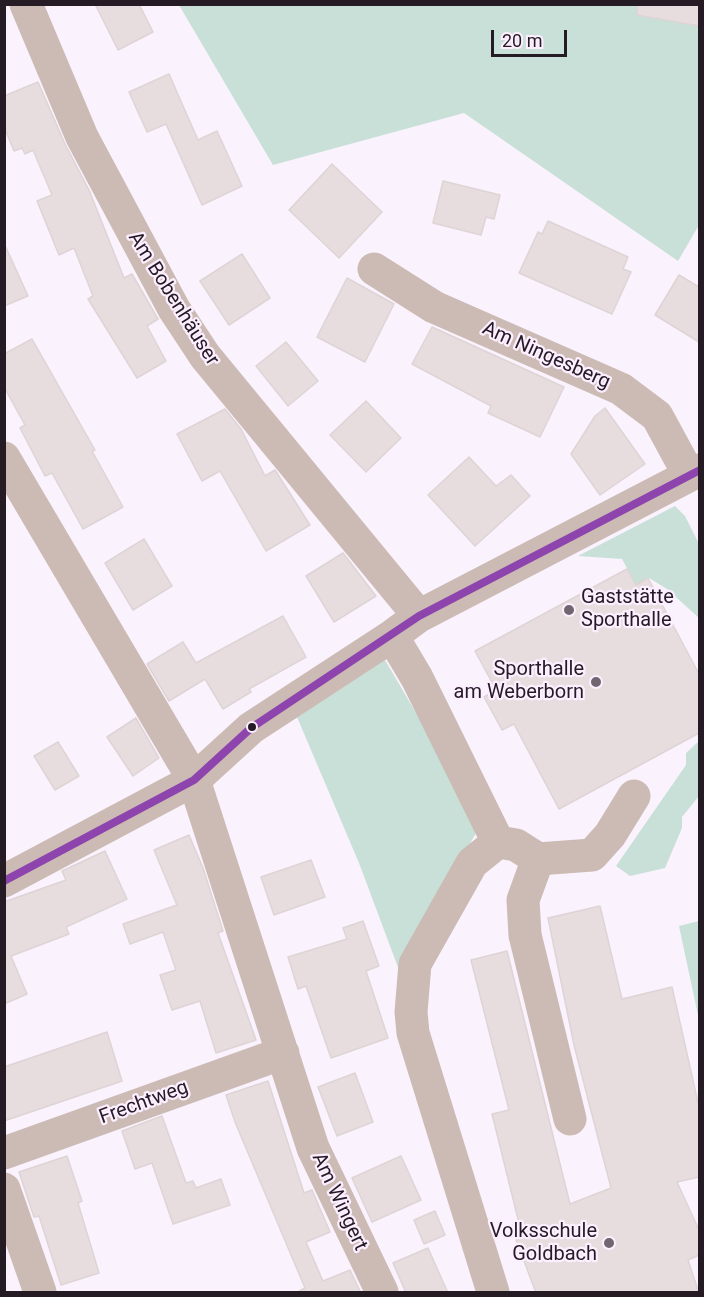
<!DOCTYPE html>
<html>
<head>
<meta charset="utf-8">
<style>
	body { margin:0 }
	#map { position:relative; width:704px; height:1297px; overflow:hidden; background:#faf2fc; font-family:Roboto,sans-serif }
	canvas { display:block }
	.frame { position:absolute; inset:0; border:6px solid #241b25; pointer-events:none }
	.scale { position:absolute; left:491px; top:30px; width:76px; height:27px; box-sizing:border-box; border:3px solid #241b25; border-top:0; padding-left:8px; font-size:18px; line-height:21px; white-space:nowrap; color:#241b25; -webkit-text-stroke:4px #fdefff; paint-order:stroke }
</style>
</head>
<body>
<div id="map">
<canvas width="704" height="1297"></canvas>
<div class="frame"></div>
<div class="scale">20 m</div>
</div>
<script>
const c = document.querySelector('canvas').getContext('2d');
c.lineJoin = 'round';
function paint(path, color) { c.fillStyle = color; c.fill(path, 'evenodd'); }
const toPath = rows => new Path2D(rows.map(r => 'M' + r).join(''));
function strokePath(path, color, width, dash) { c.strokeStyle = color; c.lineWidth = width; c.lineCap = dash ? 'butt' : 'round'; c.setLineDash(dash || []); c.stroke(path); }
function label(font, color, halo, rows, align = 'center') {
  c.font = font + ' Roboto,sans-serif'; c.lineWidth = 4.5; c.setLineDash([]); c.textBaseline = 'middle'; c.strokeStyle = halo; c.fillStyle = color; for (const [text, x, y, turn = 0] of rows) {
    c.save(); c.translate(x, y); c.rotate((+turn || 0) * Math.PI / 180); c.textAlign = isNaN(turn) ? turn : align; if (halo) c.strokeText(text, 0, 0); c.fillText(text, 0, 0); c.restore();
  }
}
const green = toPath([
	[179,5,699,5,699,225,678,261,464,113,273,165],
	[675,506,685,516,699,544,699,618,667,589,649,578,636,585,622,559,578,556],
	[385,660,481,824,399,970,359,863,297,717],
	[699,741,699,796,682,817,682,828,665,868,630,876,616,866,686,765,686,753],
	[699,921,700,921,699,1020,679,926]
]);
const building = toPath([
	[95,4,139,4,153,32,118,50,95,4],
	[638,4,699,4,699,26,637,15,638,4],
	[169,74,198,140,217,131,242,186,202,205,166,124,147,132,129,92,169,74],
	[38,82,65,144,89,190,124,278,132,274,158,319,147,326,166,361,137,378,88,299,93,296,74,248,59,255,37,201,52,195,33,150,25,154,22,148,14,151,4,127,4,96,38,82],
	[332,164,382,212,339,258,289,210,332,164],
	[443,181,500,195,494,219,486,217,481,235,433,223,443,181],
	[548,221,628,257,623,269,631,272,612,314,519,273,538,232,542,234,548,221],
	[4,243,28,296,4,306,4,243],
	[242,254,270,298,229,325,200,281,242,254],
	[679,275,699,287,699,342,655,315,679,275],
	[347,278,394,304,365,362,317,337,347,278],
	[432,327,564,387,540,437,488,413,491,406,412,364,432,327],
	[32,339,95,450,92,451,123,507,83,529,52,473,45,476,20,428,25,425,4,387,4,354,32,339],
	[286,342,318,381,288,406,256,366,286,342],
	[366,401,401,438,366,472,330,435,366,401],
	[605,408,645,464,600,495,571,454,595,416,605,408],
	[225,409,241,429,265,476,275,470,310,525,266,551,220,471,202,481,177,434,225,409],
	[469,457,496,486,511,475,530,496,475,546,428,495,469,457],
	[144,539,172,586,133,610,105,563,144,539],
	[343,553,376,596,334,622,306,576,343,553],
	[627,569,636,585,648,578,699,674,699,733,559,809,514,724,502,730,484,697,496,690,475,651,627,569],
	[283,616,306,657,249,689,251,692,223,709,205,679,169,701,147,664,183,642,196,663,283,616],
	[136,718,159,758,133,776,107,737,136,718],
	[58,742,79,776,55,790,34,756,58,742],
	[189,835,203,868,223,931,218,933,256,1040,216,1053,200,1001,172,1010,160,975,176,970,163,932,130,944,123,924,177,905,154,850,189,835],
	[105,851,127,899,66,927,69,934,11,956,27,994,4,1004,4,902,66,880,62,871,105,851],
	[311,860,325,897,274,915,261,877,311,860],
	[600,906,622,999,672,987,699,1107,699,1177,677,1182,699,1230,699,1255,688,1260,699,1293,536,1293,511,1226,519,1223,492,1114,509,1110,471,960,507,951,570,1204,611,1188,574,1045,548,918,600,906],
	[363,921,379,966,366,971,388,1038,331,1058,306,986,298,989,288,957,347,939,343,928,363,921],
	[107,1032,122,1081,4,1121,4,1067,107,1032],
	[355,1073,373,1122,337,1136,318,1087,355,1073],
	[268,1081,304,1193,312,1190,330,1232,306,1242,323,1281,350,1270,361,1293,296,1293,305,1288,235,1122,226,1095,268,1081],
	[162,1116,186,1183,193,1181,196,1188,221,1179,230,1205,173,1224,152,1163,135,1169,122,1131,162,1116],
	[67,1156,82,1201,78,1203,99,1273,61,1285,39,1216,34,1217,19,1172,67,1156],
	[401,1156,421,1200,372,1222,352,1178,401,1156],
	[435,1211,445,1235,424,1244,414,1220,435,1211],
	[428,1248,448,1293,406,1293,393,1263,428,1248]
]);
const minor = toPath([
	[26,4,82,137,174,309,205,356,419,616],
	[374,269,434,307,621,389,657,416,689,475],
	[4,458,194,780,313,1148,382,1292],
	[392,636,417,678,498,842,516,845,538,859,592,855,610,835,634,796],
	[538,859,523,900,525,935,570,1119],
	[4,881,194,780,251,728,392,636,419,616,700,470],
	[4,1153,283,1053],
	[4,1189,40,1292],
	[493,1292,413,1033,411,1012,415,964,472,863,498,842]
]);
const bus1 = toPath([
	[4,881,194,780,251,728,419,616,700,470]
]);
const markers = [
	[569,610,6,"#6f6670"],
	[596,682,6,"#6f6670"],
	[252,727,5,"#241b25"],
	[609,1243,6,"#6f6670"]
];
const streetNames = [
	["Am Bobenhäuser",173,299,58],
	["Am Ningesberg",546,356,24],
	["Frechtweg",144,1103,-20],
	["Am Wingert",339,1202,65]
];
const poiNames = [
	["Gaststätte",581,598,"left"],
	["Sporthalle",581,621,"left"],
	["Sporthalle",584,670],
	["am Weberborn",584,693],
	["Volksschule",597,1232],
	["Goldbach",597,1255]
];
paint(green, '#c8e0d7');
paint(building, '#e7dddf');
strokePath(building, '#ded4d6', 1.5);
strokePath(minor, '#ccbbb5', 33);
strokePath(bus1, '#8e44ad', 8);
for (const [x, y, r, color] of markers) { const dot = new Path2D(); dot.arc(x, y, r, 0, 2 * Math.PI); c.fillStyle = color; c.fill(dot); strokePath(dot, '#fdefff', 2); }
label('20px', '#241b25', '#fdefff', streetNames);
label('20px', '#241b25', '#fdefff', poiNames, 'right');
</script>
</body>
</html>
